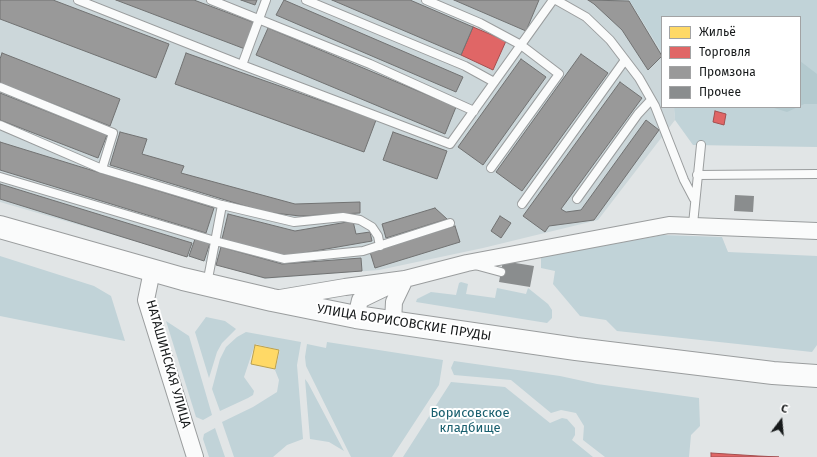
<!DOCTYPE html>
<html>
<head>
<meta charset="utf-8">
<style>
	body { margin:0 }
	#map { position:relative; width:817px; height:457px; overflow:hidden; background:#e1e5e6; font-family:"Fira Sans",sans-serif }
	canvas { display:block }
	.legend { position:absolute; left:661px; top:16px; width:140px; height:92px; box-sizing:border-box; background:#fff; border:1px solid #a2a3a4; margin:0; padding:5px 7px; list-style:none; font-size:12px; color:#171a1b }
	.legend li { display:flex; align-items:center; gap:8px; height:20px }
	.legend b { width:20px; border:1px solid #a2a3a4 }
	.north { position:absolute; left:761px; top:401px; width:40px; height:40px; -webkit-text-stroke:3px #fff; paint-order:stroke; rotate:16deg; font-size:11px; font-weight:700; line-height:16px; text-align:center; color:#171a1b }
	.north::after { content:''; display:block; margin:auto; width:14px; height:18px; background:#171a1b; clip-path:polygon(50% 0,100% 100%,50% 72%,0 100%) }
</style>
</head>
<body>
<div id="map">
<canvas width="817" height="457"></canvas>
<ul class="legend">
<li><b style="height:11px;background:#ffd966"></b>Жильё</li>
<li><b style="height:11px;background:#e06666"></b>Торговля</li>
<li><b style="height:11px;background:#999"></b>Промзона</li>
<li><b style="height:11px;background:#8a8d8e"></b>Прочее</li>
</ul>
<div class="north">С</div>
</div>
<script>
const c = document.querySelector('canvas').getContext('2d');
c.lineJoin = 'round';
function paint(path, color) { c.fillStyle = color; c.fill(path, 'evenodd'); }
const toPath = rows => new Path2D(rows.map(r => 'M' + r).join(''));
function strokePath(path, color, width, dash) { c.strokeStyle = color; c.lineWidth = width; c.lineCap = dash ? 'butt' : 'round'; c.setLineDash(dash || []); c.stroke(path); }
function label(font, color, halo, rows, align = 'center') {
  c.font = font + ' "Fira Sans",sans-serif'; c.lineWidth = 4; c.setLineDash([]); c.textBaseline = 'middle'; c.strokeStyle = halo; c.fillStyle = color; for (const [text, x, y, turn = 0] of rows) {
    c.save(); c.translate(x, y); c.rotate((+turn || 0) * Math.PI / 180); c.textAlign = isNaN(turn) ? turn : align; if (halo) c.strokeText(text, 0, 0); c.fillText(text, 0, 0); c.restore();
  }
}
const built = toPath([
	[0,0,629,0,662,53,662,107,674,107,675,120,598,220,483,248,379,270,265,279,0,202]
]);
const green = toPath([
	[629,0,817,0,817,147,693,145,675,120,674,107,800,107,800,17,662,17,662,53],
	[663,235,722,237,728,252,817,256,817,345,812,352,617,331,606,320,580,316,553,284,555,271,541,268,541,257],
	[0,256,94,286,111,296,125,341,0,316],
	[461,282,468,284,466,294,495,298,497,288,526,294,528,288,548,304,552,310,552,318,547,323,416,302,417,299,431,292,456,295,459,283],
	[206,317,225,321,236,329,222,343,217,352,209,378,195,332],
	[166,321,189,336,212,415,203,420,196,417],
	[246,332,301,342,297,365,303,439,287,445,273,457,234,457,222,422,253,407,277,392,279,380,275,370,280,350,255,344,244,377,254,391,253,395,248,398,220,411,212,389,220,359,226,347,237,337],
	[327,342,443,360,439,385,392,457,351,457,306,366,305,357,307,344,326,348],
	[454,361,560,376,597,384,699,398,700,426,691,435,689,457,605,457,583,440,584,426,576,413,561,410,551,413,511,380,454,375,451,368],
	[305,379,308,383,344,451,329,442,310,439],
	[451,382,505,387,550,423,562,418,567,419,575,428,575,435,572,440,593,457,403,457],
	[215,428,225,457,209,457,203,439,204,434]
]);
const forest = toPath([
	[800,61,817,74,817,104,804,104,800,106],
	[771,107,798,107,787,112]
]);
const homes = toPath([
	[255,345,279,350,275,369,251,364,255,345]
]);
const shops = toPath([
	[473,27,506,41,493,70,461,55,473,27],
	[715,111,726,114,724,125,713,122,715,111],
	[711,453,758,456,779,457,711,457,711,453]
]);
const industry = toPath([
	[0,0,53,0,169,44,156,78,0,19,0,0],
	[116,0,194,0,255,23,245,49,116,0],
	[241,0,257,0,255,5,241,0],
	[284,0,463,77,456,92,276,15,284,0],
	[332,0,410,0,473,27,461,55,332,0],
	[454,0,539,0,526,31,454,0],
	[588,0,629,1,662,56,648,70,622,30,594,4,588,0],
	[268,28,456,107,445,134,256,55,268,28],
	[2,53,120,99,110,126,0,83,0,59,2,53],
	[186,53,376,120,364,152,175,84,186,53],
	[581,54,608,73,522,191,496,172,581,54],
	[521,59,546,77,483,165,458,147,521,59],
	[620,82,642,98,561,209,566,212,581,210,646,120,659,130,594,220,549,226,545,232,523,216,620,82],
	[0,93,107,135,98,158,0,120,0,93],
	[120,132,147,139,142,154,184,166,181,173,295,204,360,202,360,213,300,216,265,212,110,165,120,132],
	[393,132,447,151,437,179,383,160,393,132],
	[0,142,214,208,206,233,0,170,0,142],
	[0,184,192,243,187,257,0,199,0,184],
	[435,208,447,219,386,238,382,224,435,208],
	[228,214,295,231,353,221,356,234,370,232,372,241,286,256,222,239,228,214],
	[500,216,511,223,501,238,491,231,500,216],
	[455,226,460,242,375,268,370,252,455,226],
	[195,239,210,243,204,261,189,256,195,239],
	[221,247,282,264,361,258,362,271,265,278,216,265,221,247]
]);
const building = toPath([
	[735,195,754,196,753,212,734,211],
	[503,261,534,266,530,287,499,282]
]);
const lane = toPath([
	[78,0,242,65],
	[211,0,370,64,474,111],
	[266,0,242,65,450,144,553,0],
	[306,0,465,66,494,82],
	[426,0,480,23,521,45,559,74,491,168],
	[556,0,586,17,610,40,639,78,655,106,684,180,694,199],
	[0,87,113,133,102,169],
	[0,125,102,169,222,205,294,222,343,217,360,220,372,227,378,236,380,246],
	[697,175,817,174],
	[0,177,215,241,284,259,363,251,450,223],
	[577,199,638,114,651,100],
	[522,204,625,60],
	[693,224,701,145],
	[475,265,501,272],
	[207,284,222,205]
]);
const street = toPath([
	[152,271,146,300,195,457],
	[280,298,345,287,405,279,467,263,669,225,817,231],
	[356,317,360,300,389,286],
	[393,322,394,302,405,279]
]);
const secondary = toPath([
	[0,227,183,279,272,300,356,317,576,349,773,373,817,376]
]);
const streetNames = [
	["УЛИЦА БОРИСОВСКИЕ ПРУДЫ",404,323,9],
	["НАТАШИНСКАЯ УЛИЦА",168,364,74]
];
const parkNames = [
	["Борисовское",470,413],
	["кладбище",470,428]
];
paint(built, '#ccd7da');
paint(green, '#c1d3d8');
paint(forest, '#b4cacf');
paint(homes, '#ffd966');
strokePath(homes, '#b9a050', 1);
paint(shops, '#e06666');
strokePath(shops, '#a44f50', 1);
paint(industry, '#999');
strokePath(industry, '#727373', 1);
paint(building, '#8a8d8e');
strokePath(lane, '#9a9d9e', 10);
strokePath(street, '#9a9d9e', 18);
strokePath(secondary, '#9a9d9e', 24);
strokePath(lane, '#fafbfb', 8);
strokePath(street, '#fafbfb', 16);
strokePath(secondary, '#fafbfb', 22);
label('13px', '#171a1b', '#fff', streetNames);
label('13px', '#1a606f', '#fff', parkNames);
</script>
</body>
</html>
